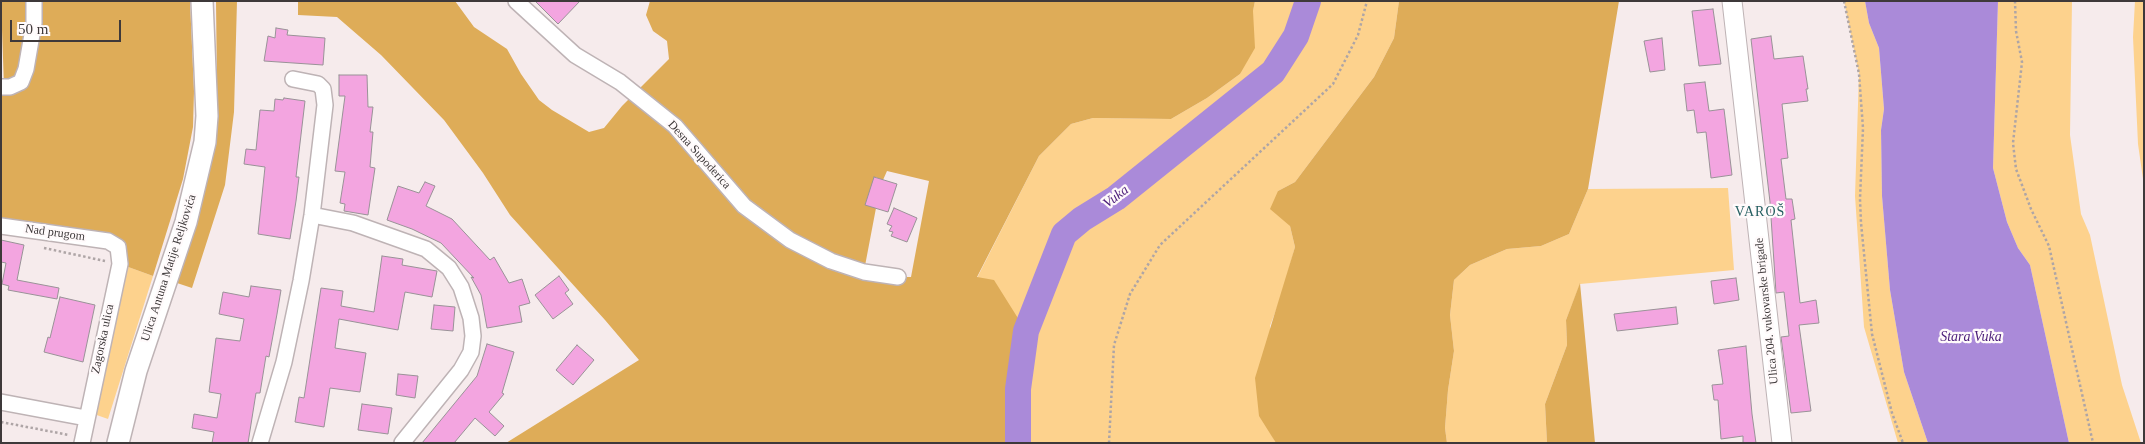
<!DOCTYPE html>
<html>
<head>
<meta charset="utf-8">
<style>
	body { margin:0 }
	#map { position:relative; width:2145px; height:444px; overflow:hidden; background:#f6ebec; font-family:"Times New Roman",serif }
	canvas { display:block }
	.frame { position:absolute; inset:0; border:2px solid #3e393a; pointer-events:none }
	.scale { position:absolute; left:10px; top:20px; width:111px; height:22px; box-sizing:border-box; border:2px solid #3e393a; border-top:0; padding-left:6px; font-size:15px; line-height:18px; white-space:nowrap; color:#3e393a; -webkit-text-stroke:4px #fffafb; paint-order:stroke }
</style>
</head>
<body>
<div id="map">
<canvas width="2145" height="444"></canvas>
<div class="frame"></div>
<div class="scale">50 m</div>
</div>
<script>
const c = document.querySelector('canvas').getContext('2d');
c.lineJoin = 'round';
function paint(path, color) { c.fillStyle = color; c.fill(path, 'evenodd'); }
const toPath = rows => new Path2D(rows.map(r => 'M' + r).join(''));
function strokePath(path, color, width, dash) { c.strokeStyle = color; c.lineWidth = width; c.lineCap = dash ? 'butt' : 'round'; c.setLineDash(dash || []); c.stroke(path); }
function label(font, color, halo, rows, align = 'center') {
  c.font = font + ' "Times New Roman",serif'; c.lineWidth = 4.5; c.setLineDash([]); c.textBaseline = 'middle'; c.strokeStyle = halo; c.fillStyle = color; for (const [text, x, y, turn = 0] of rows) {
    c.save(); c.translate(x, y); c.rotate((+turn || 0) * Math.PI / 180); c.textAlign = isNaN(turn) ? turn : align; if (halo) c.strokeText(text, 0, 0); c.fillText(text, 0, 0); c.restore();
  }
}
const green = toPath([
	[1255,1,1399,1,1394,38,1374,77,1295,182,1278,191,1290,226,1295,247,1281,297,1270,326,1270,432,1276,443,1018,443,1018,389,977,278,1039,156,1071,124,1093,118,1171,119,1207,98,1240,74],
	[1844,1,1865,1,1869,23,1879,48,1884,109,1881,130,1882,196,1890,290,1904,372,1928,443,1898,443,1864,327,1855,196,1859,74],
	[1998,1,2072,1,2070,135,2081,214,2090,235,2122,385,2141,443,2069,443,2030,265,2018,248,2007,222,1993,168],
	[2135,1,2144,1,2144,186,2138,144,2133,37],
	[1728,188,1734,270,1580,284,1566,320,1567,345,1545,404,1547,443,1447,443,1445,428,1448,390,1454,351,1450,315,1454,280,1470,265,1507,249,1541,246,1569,234,1588,189],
	[120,264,153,276,108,419,91,413]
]);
const forest = toPath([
	[1,1,190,1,194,91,193,127,183,179,153,276,120,264,118,247,1,226,1,87,4,87],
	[216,1,237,1,234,112,225,185,192,288,174,282,216,118,217,89],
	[298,1,455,1,474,27,507,49,521,74,539,100,552,110,589,132,604,128,622,106,669,59,667,41,653,31,646,15,650,1,1255,1,1253,11,1255,48,1240,74,1207,98,1171,119,1093,118,1071,124,1039,156,977,277,994,280,1026,331,1018,389,1018,443,506,443,639,360,605,320,510,215,483,173,444,120,381,55,337,17,298,15],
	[887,171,929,181,911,277,898,277,864,271,876,208,866,205,875,177,883,180],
	[1399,1,1619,1,1588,189,1569,234,1541,246,1507,249,1470,265,1454,280,1450,315,1454,351,1448,390,1445,428,1447,443,1276,443,1259,416,1255,378,1295,247,1290,226,1270,209,1278,191,1295,182,1374,77,1394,38],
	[1580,283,1595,443,1547,443,1545,404,1567,345,1566,320]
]);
const water = toPath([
	[1865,1,1998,1,1993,168,2007,222,2018,248,2030,265,2069,443,1928,443,1904,372,1890,290,1882,196,1881,130,1884,109,1879,48,1869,23]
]);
const river = toPath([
	[1018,443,1018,389,1026,331,1064,234,1082,219,1116,198,1273,72,1296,36,1308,1]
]);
const building = toPath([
	[535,1,580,1,558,24,535,1],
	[1713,9,1721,64,1699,66,1692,11,1713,9],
	[276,28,288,30,287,35,325,38,323,65,264,61,268,36,275,38,276,28],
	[1771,36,1774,59,1803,56,1808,89,1806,89,1808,101,1782,104,1788,158,1781,159,1786,199,1792,199,1795,219,1791,220,1800,303,1816,300,1819,323,1799,325,1811,411,1791,413,1781,337,1789,336,1784,292,1776,293,1770,202,1751,39,1771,36],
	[1662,38,1665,70,1650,72,1644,41,1662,38],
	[339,75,367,75,368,107,373,107,370,132,373,132,370,167,375,168,368,215,344,211,345,204,340,203,345,172,335,171,345,96,339,96,339,75],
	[1705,82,1709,111,1724,109,1732,175,1711,178,1706,132,1697,133,1694,110,1687,111,1684,84,1705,82],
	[284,98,305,101,296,177,299,177,296,201,290,239,258,234,265,167,244,164,246,149,256,150,260,110,274,111,275,99,283,100,284,98],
	[874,177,897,184,888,212,865,205,874,177],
	[425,182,435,186,426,206,452,219,490,260,494,257,509,283,522,279,530,303,519,306,522,322,487,328,481,295,471,277,474,278,441,243,412,229,387,220,398,186,419,193,425,182],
	[894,208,917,218,907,242,891,236,893,232,889,231,892,226,887,224,894,208],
	[1,240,24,245,17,280,59,288,57,299,8,290,9,286,2,284,6,263,1,262,1,240],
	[382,256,403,259,402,265,437,271,432,297,405,292,398,330,339,319,335,348,366,353,360,392,330,388,324,427,295,422,299,397,304,398,321,288,343,291,341,306,374,312,382,256],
	[559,276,569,290,565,293,573,304,553,319,535,295,559,276],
	[1736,278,1739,300,1714,304,1711,281,1736,278],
	[251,286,281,290,277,314,269,357,266,356,260,393,256,393,248,443,212,443,214,432,192,428,194,414,217,418,221,394,209,392,216,338,240,341,244,319,219,314,223,292,249,297,251,286],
	[60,297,95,305,83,362,44,352,48,337,50,338,60,297],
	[434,305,455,307,453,331,431,329,434,305],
	[1676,307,1678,324,1617,331,1614,314,1676,307],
	[487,344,514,352,502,393,504,394,489,412,504,426,495,436,475,418,454,443,422,443,477,376,487,344],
	[577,345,594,360,573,385,556,370,577,345],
	[1746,346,1752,414,1756,443,1743,443,1743,436,1721,439,1718,400,1714,400,1712,385,1723,384,1718,350,1746,346],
	[398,374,418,376,415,398,396,395,398,374],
	[362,404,392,408,388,434,358,430,362,404]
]);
const path = toPath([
	[1844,1,1859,74,1863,128,1860,199,1861,223,1872,334,1892,413,1903,443],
	[2015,1,2016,31,2022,62,2013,143,2016,169,2031,209,2049,246,2093,443],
	[44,248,105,261],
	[1,422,69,435],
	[1109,443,1114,345,1130,294,1160,245,1333,84,1358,35,1367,1]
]);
const minor = toPath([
	[516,1,575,55,620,82,675,126,744,206,790,240,831,261,864,272,898,277],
	[1,87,10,87,21,82,26,69,34,23,34,1],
	[312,215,353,223,426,249,449,268,461,287,471,318,473,336,471,352,461,370,402,443],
	[1,226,108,241,118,247,120,264,82,443],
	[1,402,86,418],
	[260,443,284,362,301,281,312,215,325,105,323,89,318,84,293,79]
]);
const tertiary = toPath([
	[1732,1,1782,443]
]);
const secondary = toPath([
	[118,443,136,371,186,222,205,142,207,116,202,1]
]);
const streetNames = [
	["Desna Supoderica",699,155,48],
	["Nad prugom",55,233,8],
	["Ulica Antuna Matije Reljkovića",169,268,-72],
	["Ulica 204. vukovarske brigade",1767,311,-96],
	["Zagorska ulica",103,339,-78]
];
const waterNames = [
	["Vuka",1116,197,-37],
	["Stara Vuka",1971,337]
];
const neighbourhoodNames = [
	["VAROŠ",1760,212]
];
paint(green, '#fdd28d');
paint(forest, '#deac58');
paint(water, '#aa8ad9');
strokePath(river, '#aa8ad9', 26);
paint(building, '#f3a5e0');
strokePath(building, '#999297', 1);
strokePath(minor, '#beb3b5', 18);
strokePath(tertiary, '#beb3b5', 21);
strokePath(secondary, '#beb3b5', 24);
strokePath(path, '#aea5a6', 2.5, [2.5, 2.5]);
strokePath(minor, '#fff', 15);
strokePath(tertiary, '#fff', 19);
strokePath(secondary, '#fff', 21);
label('12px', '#3e393a', '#fffafb', streetNames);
label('italic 14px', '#4b1d79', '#fffafb', waterNames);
c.letterSpacing = '1px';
label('14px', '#255f61', '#fffafb', neighbourhoodNames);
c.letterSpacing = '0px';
</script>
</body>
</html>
